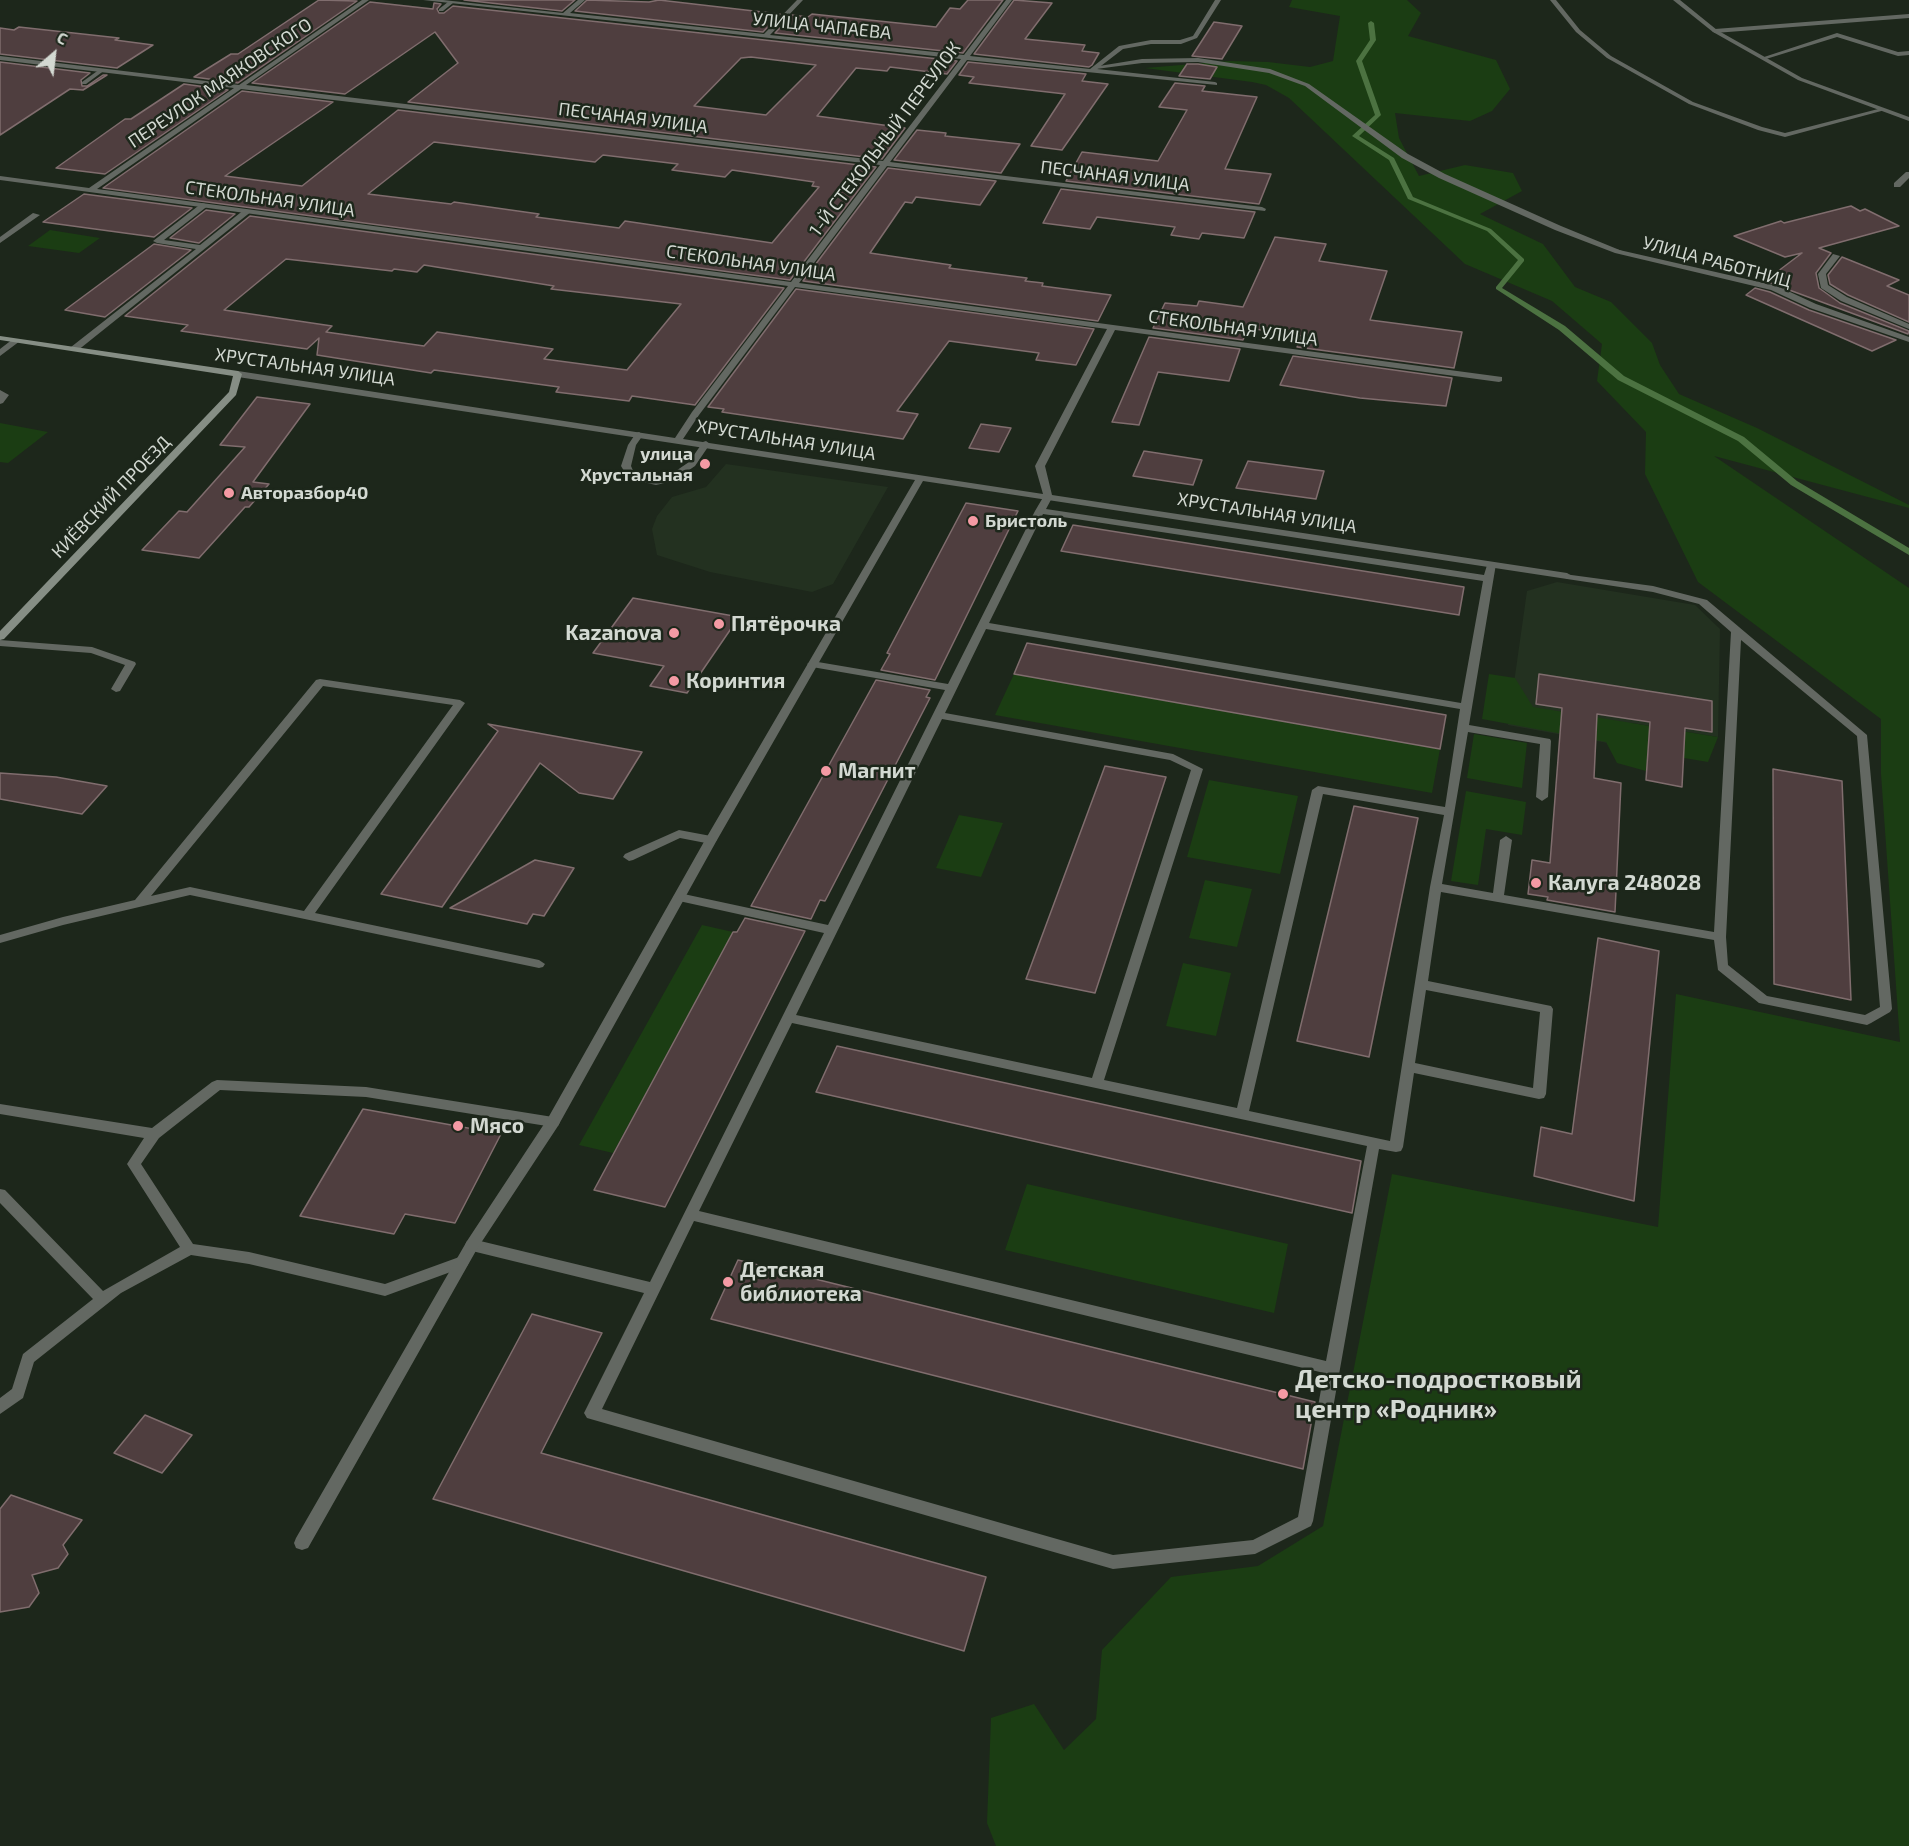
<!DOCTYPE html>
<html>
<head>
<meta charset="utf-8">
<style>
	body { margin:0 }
	#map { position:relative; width:1909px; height:1846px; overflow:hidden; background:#1d271b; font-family:"Exo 2",sans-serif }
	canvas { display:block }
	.north { position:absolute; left:24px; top:24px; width:60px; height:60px; -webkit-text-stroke:4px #1d271b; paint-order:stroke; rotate:28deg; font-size:16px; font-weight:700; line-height:24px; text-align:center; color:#d3d9d2 }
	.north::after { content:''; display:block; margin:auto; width:21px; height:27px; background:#d3d9d2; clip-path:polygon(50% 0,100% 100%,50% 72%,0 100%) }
</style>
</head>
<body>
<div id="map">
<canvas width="1909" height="1846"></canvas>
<div class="north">С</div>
</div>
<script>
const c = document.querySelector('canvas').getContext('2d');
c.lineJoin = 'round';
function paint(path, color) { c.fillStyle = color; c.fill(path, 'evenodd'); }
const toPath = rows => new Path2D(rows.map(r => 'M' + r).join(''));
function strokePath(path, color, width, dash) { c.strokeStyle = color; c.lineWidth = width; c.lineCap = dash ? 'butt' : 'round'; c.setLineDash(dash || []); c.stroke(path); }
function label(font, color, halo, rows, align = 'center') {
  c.font = font + ' "Exo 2",sans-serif'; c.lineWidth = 5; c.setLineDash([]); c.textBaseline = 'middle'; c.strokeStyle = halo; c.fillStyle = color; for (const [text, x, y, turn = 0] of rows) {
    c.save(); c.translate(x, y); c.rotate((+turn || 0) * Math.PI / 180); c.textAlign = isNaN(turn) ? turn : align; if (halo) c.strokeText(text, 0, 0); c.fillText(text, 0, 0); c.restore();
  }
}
const built = toPath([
	[726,464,888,487,833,584,812,592,710,572,657,555,652,529,657,516,672,497,706,487],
	[1557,582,1695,605,1720,629,1718,737,1632,723,1630,747,1508,725,1527,591]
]);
const green = toPath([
	[1292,0,1407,0,1421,13,1408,36,1496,60,1510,89,1492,111,1470,121,1395,113,1399,138,1419,176,1465,165,1513,173,1522,191,1480,214,1543,244,1575,287,1611,302,1652,343,1660,365,1679,394,1757,428,1909,505,1909,508,1714,456,1909,588,1909,1846,996,1846,987,1823,991,1718,1034,1704,1064,1750,1096,1719,1102,1650,1171,1577,1258,1566,1323,1526,1392,1174,1658,1227,1676,994,1900,1042,1881,774,1881,719,1698,582,1645,474,1646,432,1597,381,1602,344,1552,301,1465,264,1289,98,1266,85,1252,82,1145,68,1229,61,1268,62,1310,67,1333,61,1340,16,1289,7],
	[50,230,100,238,79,253,28,246],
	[0,423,48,432,8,463,0,462],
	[1014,674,1440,749,1432,793,995,715],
	[1489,674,1515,678,1533,707,1718,737,1708,762,1648,752,1646,771,1617,763,1606,742,1482,719],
	[1474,734,1527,743,1522,788,1467,778],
	[1209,780,1298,796,1280,874,1187,857],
	[1466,791,1526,802,1522,835,1486,829,1478,885,1451,881],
	[959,815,1003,823,981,877,936,868],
	[1205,880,1252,889,1237,947,1189,938],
	[702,925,733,932,613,1153,579,1145],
	[1183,963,1231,973,1216,1036,1166,1026],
	[1027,1184,1288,1244,1274,1313,1005,1250]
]);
const stream = toPath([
	[1371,21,1374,23,1376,40,1362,61,1381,115,1359,136,1394,158,1413,197,1491,229,1524,259,1524,261,1502,288,1565,326,1624,376,1744,437,1797,481,1909,548,1909,555,1791,485,1738,441,1618,380,1559,330,1496,289,1496,287,1518,260,1487,231,1408,199,1389,160,1352,136,1375,115,1356,61,1370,40,1368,23,1371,21]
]);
const building = toPath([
	[319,0,357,1,238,83,194,77,231,54,238,54,319,0],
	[464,0,575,0,562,11,464,0],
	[587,0,649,2,659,0,780,14,763,32,575,11,587,0],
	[968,0,1003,0,963,53,775,33,792,15,808,17,812,14,936,27,950,8,960,9,968,0],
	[1014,0,1052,3,1025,39,1085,45,1082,51,1099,53,1092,65,1089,67,974,54,1014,0],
	[370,2,433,9,434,3,441,4,437,9,439,13,444,13,453,6,957,61,947,74,890,67,887,71,856,68,817,116,905,128,882,159,408,102,458,63,435,32,345,94,252,83,370,2],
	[751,57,816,65,766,115,694,106,741,58,751,57],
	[1214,22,1242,26,1222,59,1192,56,1214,22],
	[19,27,119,38,115,40,153,45,117,68,0,54,0,28,14,30,19,27],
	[0,62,90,73,81,80,82,86,87,86,103,75,107,75,83,90,70,89,0,135,0,62],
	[968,62,1086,74,1082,81,1108,84,1062,150,1031,146,1065,94,969,83,974,77,959,75,968,62],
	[1187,64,1198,64,1217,67,1210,79,1179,76,1187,64],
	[1175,83,1205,86,1202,91,1257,97,1225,169,1271,174,1259,204,1066,181,1082,152,1158,161,1187,110,1159,107,1175,83],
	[184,84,228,90,105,174,56,168,125,119,131,119,184,84],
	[242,91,333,102,225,176,302,186,398,110,876,167,790,280,103,188,242,91],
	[434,142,595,162,603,155,678,164,672,170,725,177,732,170,814,182,812,186,819,187,772,243,625,221,619,228,536,217,539,214,454,202,451,204,368,194,434,142],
	[917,130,946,133,945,136,1020,144,1001,173,894,160,917,130],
	[888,168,996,181,980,205,916,197,912,203,905,202,870,253,951,265,949,268,1027,278,1025,281,1043,283,1042,286,1111,295,1098,321,803,281,888,168],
	[1061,189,1255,212,1244,238,1202,233,1199,239,1171,235,1175,227,1097,217,1090,229,1043,223,1061,189],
	[84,194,192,208,154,237,43,222,84,194],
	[1851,206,1860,211,1865,209,1899,226,1819,248,1831,253,1816,273,1819,288,1840,303,1909,331,1908,334,1765,281,1802,253,1785,257,1734,236,1781,221,1784,223,1851,206],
	[206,210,235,214,199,243,170,238,206,210],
	[250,216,784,288,695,405,632,396,629,401,556,392,559,387,434,370,431,373,317,355,319,338,307,349,181,331,188,325,125,316,250,216],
	[286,259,392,271,394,269,417,272,424,265,554,286,551,289,681,304,627,370,544,359,553,349,437,332,424,346,326,332,332,326,224,310,286,259],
	[1275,237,1326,244,1319,261,1387,271,1370,320,1462,332,1454,368,1297,347,1302,336,1248,328,1243,340,1153,328,1165,303,1197,306,1199,301,1243,307,1275,237],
	[154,244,191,250,105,317,65,310,154,244],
	[1842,257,1899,280,1887,286,1909,295,1909,322,1848,295,1830,284,1828,275,1842,257],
	[1755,288,1770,292,1809,310,1896,340,1872,351,1746,295,1755,288],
	[796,289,1094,329,1076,365,1036,360,1039,353,949,341,897,411,918,414,903,439,722,412,724,409,708,407,796,289],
	[1149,337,1240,349,1229,381,1158,372,1139,425,1112,422,1149,337],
	[1293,356,1452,378,1446,406,1360,398,1280,385,1293,356],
	[257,397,310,404,253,482,269,484,249,507,245,507,199,558,142,550,179,511,187,512,245,447,220,445,257,397],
	[981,424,1011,428,999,452,969,448,981,424],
	[1144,451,1202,460,1193,485,1133,476,1144,451],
	[1248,461,1324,471,1316,499,1236,488,1248,461],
	[966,503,1018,511,935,680,881,670,890,654,887,653,966,503],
	[1073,525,1464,587,1459,615,1061,551,1073,525],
	[633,598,739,617,687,693,650,686,664,666,593,653,633,598],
	[1027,643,1446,715,1440,749,1014,674,1027,643],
	[1539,674,1712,701,1712,732,1685,728,1682,787,1646,780,1650,722,1597,714,1594,778,1621,783,1615,912,1547,900,1548,897,1528,894,1532,860,1550,863,1562,708,1536,704,1539,674],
	[876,680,930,690,926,697,930,698,825,901,820,900,811,919,751,906,876,680],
	[488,724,642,752,613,799,579,793,540,763,442,907,381,894,498,731,488,724],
	[1105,766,1166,777,1095,993,1026,979,1105,766],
	[1773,769,1842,781,1851,1000,1774,984,1773,769],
	[0,773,56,777,107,786,82,814,0,799,0,773],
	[1354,806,1418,818,1369,1057,1297,1041,1354,806],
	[535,860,574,868,544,916,533,914,527,924,450,908,535,860],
	[745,918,805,931,665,1207,594,1190,733,932,737,932,745,918],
	[1598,938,1659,951,1634,1201,1534,1176,1541,1127,1572,1134,1598,938],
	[837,1046,1361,1161,1352,1213,816,1092,837,1046],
	[363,1109,501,1134,455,1223,405,1214,394,1234,300,1216,363,1109],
	[738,1260,1315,1402,1303,1469,711,1319,738,1260],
	[532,1314,602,1333,541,1453,986,1577,964,1651,433,1499,532,1314],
	[145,1415,192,1435,162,1473,114,1453,145,1415],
	[11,1495,82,1520,63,1545,68,1554,58,1568,32,1575,39,1593,29,1607,0,1612,0,1509,11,1495]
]);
const lane = toPath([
	[1550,0,1556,0,1580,30,1611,56,1693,102,1762,127,1785,133,1882,108,1885,110,1785,137,1758,130,1689,104,1607,58,1576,32,1550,0],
	[448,2,453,3,443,11,439,11,439,9,448,2],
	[1909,14,1909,18,1715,33,1712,31,1715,29,1909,14],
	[1837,33,1898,52,1909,51,1909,55,1898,56,1837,37,1766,59,1761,58,1837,33],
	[1198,58,1270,69,1309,84,1408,154,1445,174,1561,226,1622,251,1615,253,1555,230,1439,178,1402,158,1305,86,1269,73,1198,62,1142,63,1096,69,1093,67,1142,59,1198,58],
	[100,69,105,70,86,84,82,84,82,82,100,69],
	[1906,172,1909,172,1909,178,1900,187,1894,187,1894,183,1906,172],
	[202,203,209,205,164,240,200,245,245,209,252,211,77,351,71,351,71,347,196,249,157,243,153,241,202,203],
	[33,213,40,215,0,243,0,237,33,213],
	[1833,254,1840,256,1826,274,1828,285,1847,297,1909,324,1909,329,1841,301,1821,288,1818,274,1833,254],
	[13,339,20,341,0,356,0,349,13,339],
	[0,390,9,395,3,403,0,404,0,390],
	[639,432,643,435,636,445,631,466,635,475,656,479,667,477,689,462,703,442,706,441,710,444,695,466,673,481,656,485,629,479,621,466,628,445,636,433,639,432],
	[1048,493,1053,496,1046,509,1484,575,1488,562,1494,562,1496,564,1469,725,1550,739,1551,741,1548,797,1542,801,1536,797,1540,744,1468,732,1442,884,1493,893,1500,840,1506,836,1512,840,1504,895,1714,932,1731,632,1699,604,1653,592,1567,579,1562,576,1564,574,1653,586,1707,600,1867,735,1892,1009,1890,1012,1871,1023,1867,1025,1759,1003,1718,970,1714,940,1441,892,1428,981,1551,1006,1553,1009,1546,1094,1544,1098,1539,1099,1414,1073,1403,1147,1401,1151,1396,1152,1379,1149,1313,1521,1311,1526,1255,1554,1113,1569,587,1418,584,1413,644,1293,472,1251,467,1249,465,1245,467,1241,472,1239,650,1282,824,933,679,901,673,897,679,893,828,925,945,690,812,667,807,664,812,661,948,684,1035,511,1045,494,1048,493],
	[1043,514,1483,581,1461,703,989,623,1043,514],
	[986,629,1460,709,1445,807,1318,786,1312,790,1237,1108,1104,1080,1203,769,1173,754,945,713,986,629],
	[1741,640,1857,736,1880,1007,1865,1015,1767,996,1728,965,1726,937,1741,640],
	[942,719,1170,760,1191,770,1092,1078,796,1015,942,719],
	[1323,794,1444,815,1430,887,1390,1141,1249,1111,1323,794],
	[1426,990,1540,1012,1533,1088,1415,1063,1426,990],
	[792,1023,1367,1146,1326,1361,699,1211,792,1023],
	[694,1221,1324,1373,1298,1517,1253,1540,1113,1555,602,1409,694,1221],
	[0,640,92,647,135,662,136,664,120,691,116,692,111,689,125,665,91,653,0,646,0,640],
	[320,679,460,700,465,703,315,913,539,960,545,964,543,967,539,968,190,895,63,925,0,943,0,935,63,917,135,900,316,680,320,679],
	[323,686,453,705,304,911,190,887,151,896,323,686],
	[679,830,711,836,717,840,711,844,680,838,633,860,629,861,623,857,625,854,679,830],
	[217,1080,366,1087,553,1117,558,1118,560,1122,558,1126,553,1127,366,1097,220,1090,159,1138,141,1164,193,1244,249,1252,385,1284,462,1256,467,1258,469,1262,467,1266,385,1296,249,1264,191,1255,121,1293,34,1362,23,1398,0,1414,0,1398,12,1389,23,1354,93,1299,0,1203,0,1189,5,1190,103,1291,180,1247,127,1164,144,1138,0,1114,0,1104,152,1128,212,1082,217,1080]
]);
const street = toPath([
	[362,0,369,0,246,85,883,161,961,59,423,0,443,0,563,13,578,0,585,0,570,13,764,34,797,0,803,0,770,35,964,55,1006,0,1012,0,970,56,1090,69,1119,46,1151,40,1180,40,1193,36,1215,0,1221,0,1197,38,1181,44,1151,44,1123,49,1097,69,1215,82,1217,83,1217,85,967,60,890,162,1262,207,1266,209,1265,211,887,166,799,283,1502,377,1502,381,1499,382,1115,330,1045,466,1052,495,1567,573,1572,576,1567,579,923,481,717,840,558,1126,477,1249,308,1548,302,1550,296,1548,294,1543,296,1538,467,1241,548,1118,705,840,915,480,238,377,234,374,238,371,675,438,692,412,788,286,0,180,0,176,89,188,234,88,0,60,0,56,239,85,362,0],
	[241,89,880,165,791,282,97,189,241,89],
	[795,287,1107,329,1035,466,1043,494,683,439,699,415,795,287],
	[1673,0,1680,0,1717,30,1802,78,1909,117,1909,121,1798,80,1713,32,1673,0],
	[1615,249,1777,286,1816,304,1909,337,1909,342,1810,308,1771,290,1615,253,1615,249]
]);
const secondary = toPath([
	[0,336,238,371,242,374,236,395,4,639,0,640,0,631,229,392,233,376,0,340,0,336]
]);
const markers = [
	[705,464,6,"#f49aa4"],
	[229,493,6,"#f49aa4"],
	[973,521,6,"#f49aa4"],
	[719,624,6,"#f49aa4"],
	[674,633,6,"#f49aa4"],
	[674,681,6,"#f49aa4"],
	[826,771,6,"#f49aa4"],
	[1536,883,6,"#f49aa4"],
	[458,1126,6,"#f49aa4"],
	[728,1282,6,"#f49aa4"],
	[1283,1394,6,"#f49aa4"]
];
const farStreetnames = [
	["УЛИЦА ЧАПАЕВА",822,26,6],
	["ПЕРЕУЛОК МАЯКОВСКОГО",220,83,-34],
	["ПЕСЧАНАЯ УЛИЦА",633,118,7],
	["1-Й СТЕКОЛЬНЫЙ ПЕРЕУЛОК",885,139,-53],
	["ПЕСЧАНАЯ УЛИЦА",1115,176,7],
	["СТЕКОЛЬНАЯ УЛИЦА",270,199,8],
	["УЛИЦА РАБОТНИЦ",1717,262,15],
	["СТЕКОЛЬНАЯ УЛИЦА",751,263,8],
	["СТЕКОЛЬНАЯ УЛИЦА",1233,328,8],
	["ХРУСТАЛЬНАЯ УЛИЦА",305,367,8],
	["ХРУСТАЛЬНАЯ УЛИЦА",786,440,9],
	["КИЁВСКИЙ ПРОЕЗД",111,497,-46],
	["ХРУСТАЛЬНАЯ УЛИЦА",1267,513,9]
];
const farPoinames = [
	["улица",693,454,"right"],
	["Хрустальная",693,475,"right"],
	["Авторазбор40",241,493],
	["Бристоль",985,521]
];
const poiNames = [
	["Пятёрочка",731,624],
	["Kazanova",662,633,"right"],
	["Коринтия",686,681],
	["Магнит",838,771],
	["Калуга 248028",1548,883],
	["Мясо",470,1126],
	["Детская",740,1270],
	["библиотека",740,1294]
];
const nearPoinames = [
	["Детско-подростковый",1295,1379],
	["центр «Родник»",1295,1409]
];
paint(built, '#233120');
paint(green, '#1b3d13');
paint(stream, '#4c7241');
paint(building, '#4f3e3f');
strokePath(building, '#806d6e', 1.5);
paint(lane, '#636862');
paint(street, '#636862');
paint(secondary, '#868e85');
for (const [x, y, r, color] of markers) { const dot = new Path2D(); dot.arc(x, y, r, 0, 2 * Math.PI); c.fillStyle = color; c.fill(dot); strokePath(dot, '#1d271b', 2); }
label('18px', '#d3d9d2', '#1d271b', farStreetnames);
label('bold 18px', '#d3d9d2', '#1d271b', farPoinames, 'left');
label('bold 21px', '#d3d9d2', '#1d271b', poiNames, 'left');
label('bold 26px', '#d3d9d2', '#1d271b', nearPoinames, 'left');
</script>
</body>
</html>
